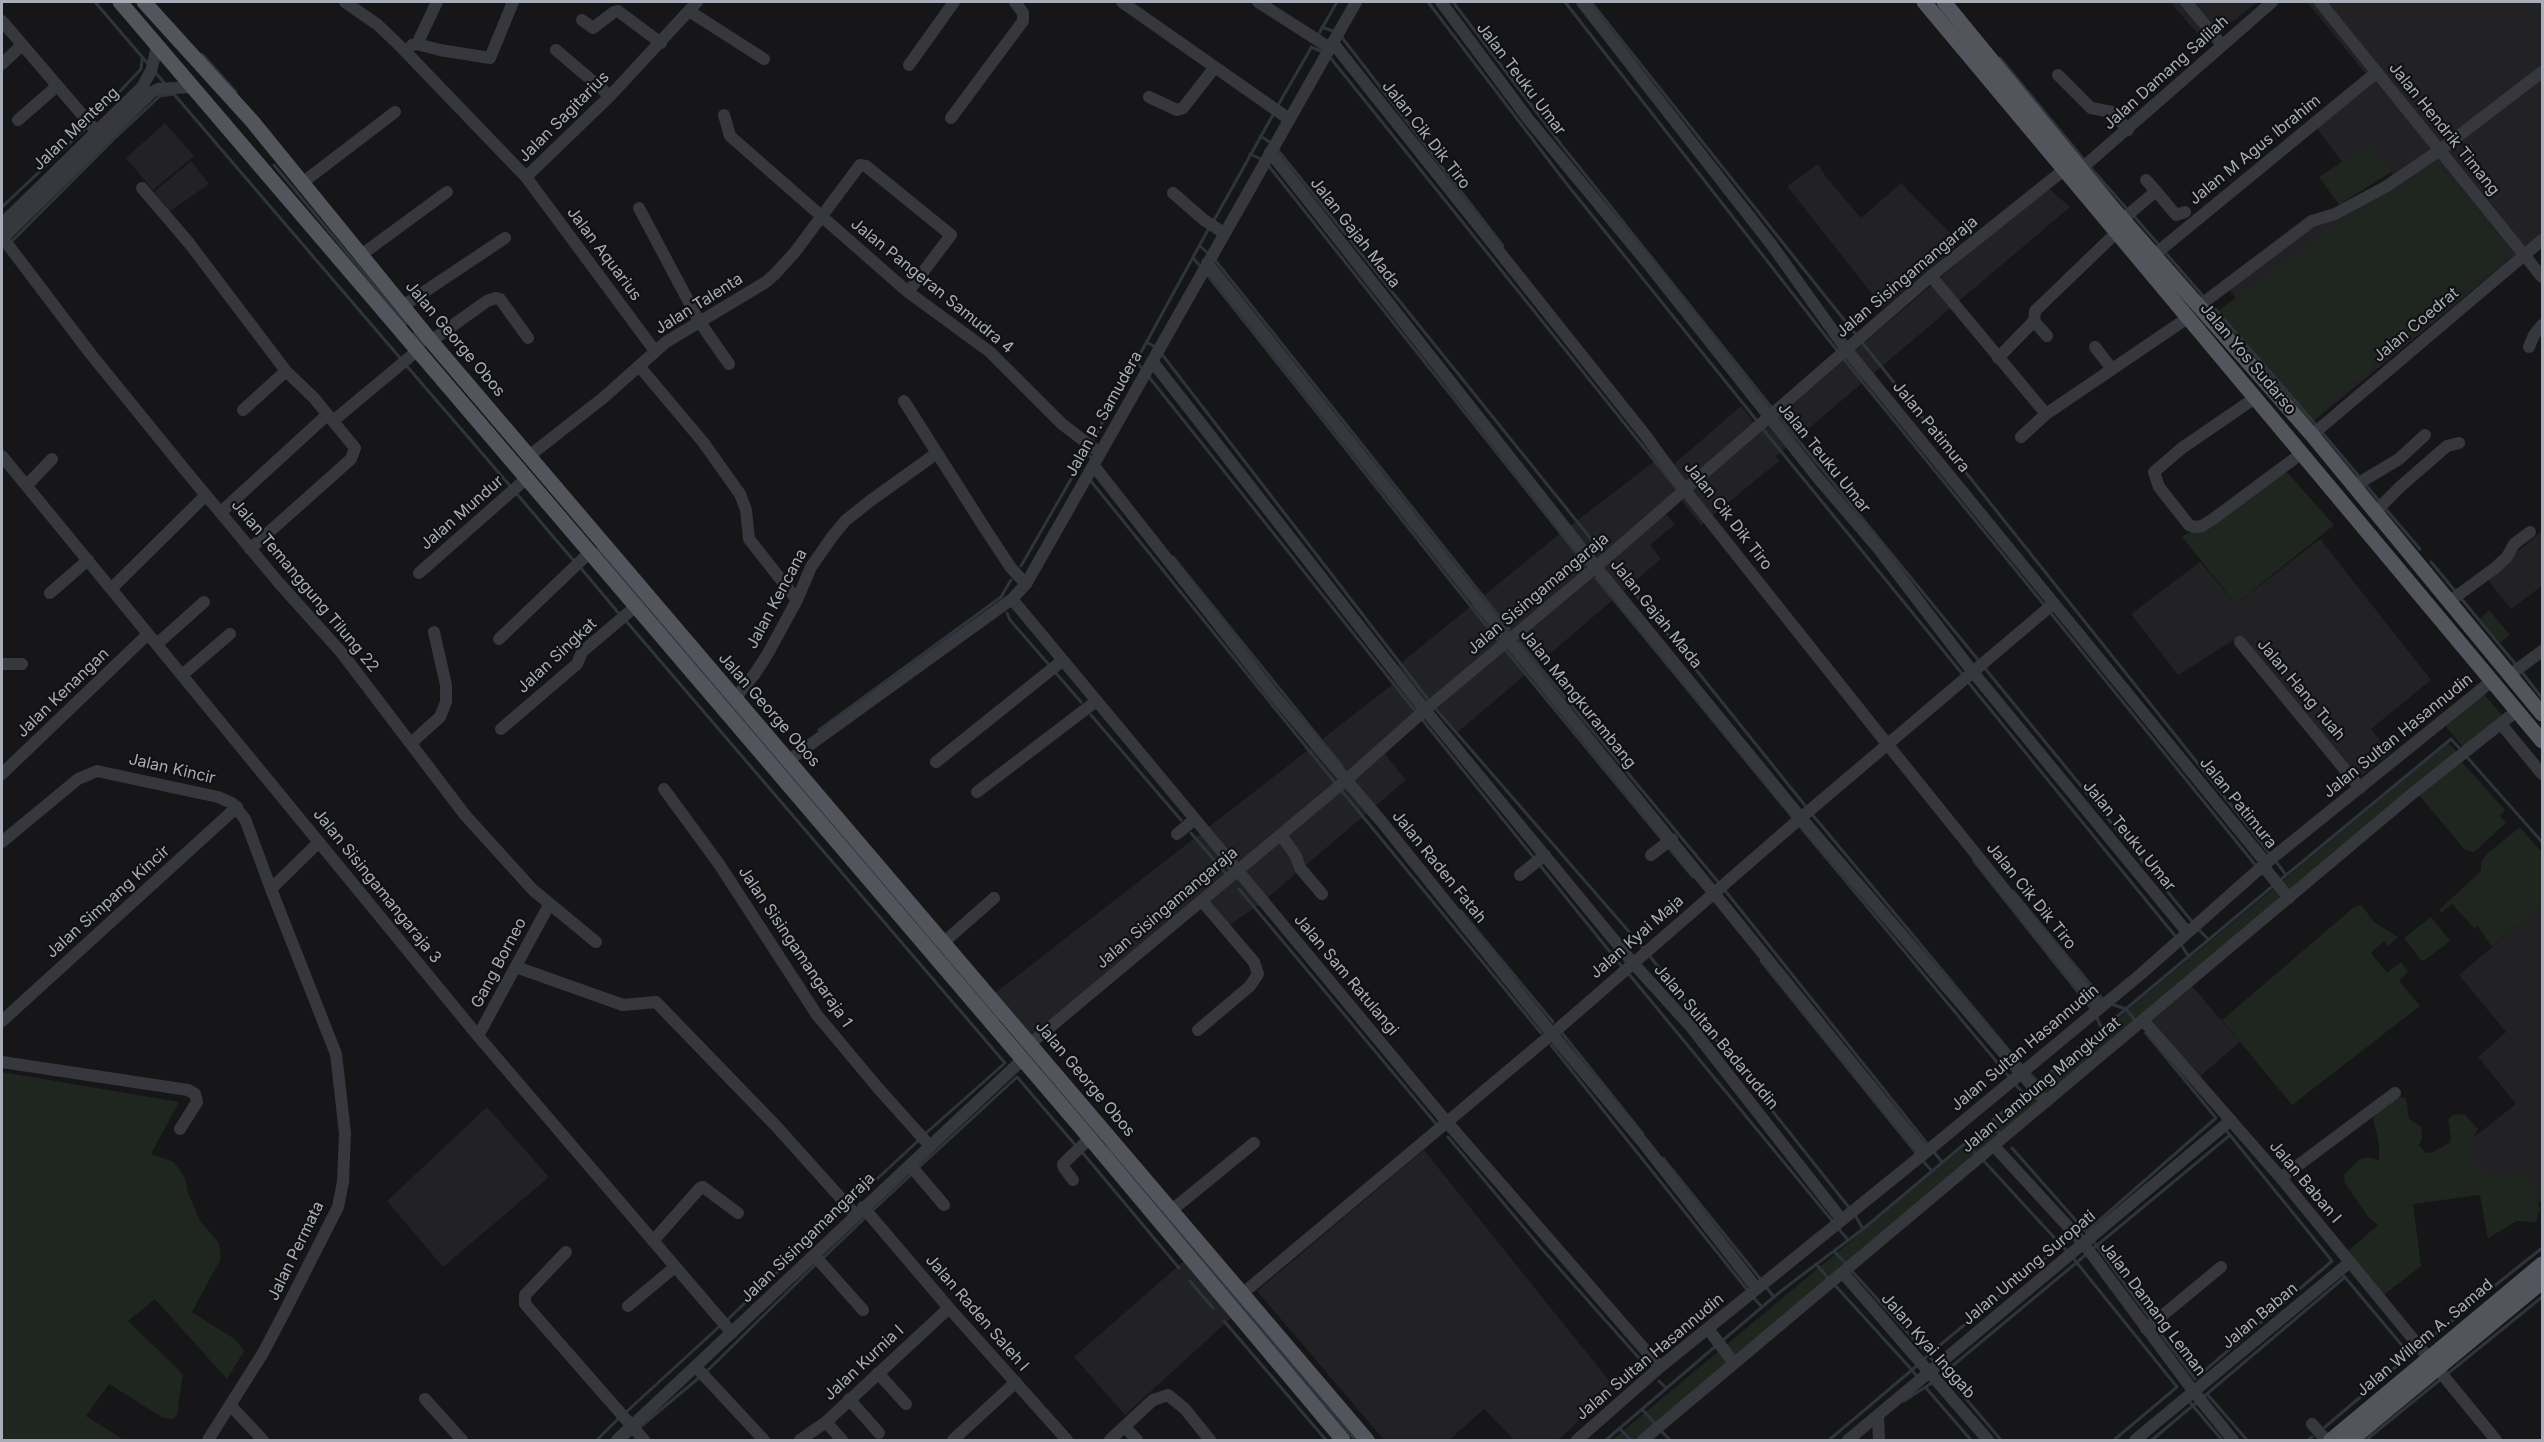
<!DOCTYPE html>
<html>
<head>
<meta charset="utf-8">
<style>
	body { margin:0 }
	#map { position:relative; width:2544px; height:1442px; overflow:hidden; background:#161618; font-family:Inter,sans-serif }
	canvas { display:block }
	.frame { position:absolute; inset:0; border:3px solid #a8adb8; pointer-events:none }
</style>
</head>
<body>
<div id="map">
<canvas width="2544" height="1442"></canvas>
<div class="frame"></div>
</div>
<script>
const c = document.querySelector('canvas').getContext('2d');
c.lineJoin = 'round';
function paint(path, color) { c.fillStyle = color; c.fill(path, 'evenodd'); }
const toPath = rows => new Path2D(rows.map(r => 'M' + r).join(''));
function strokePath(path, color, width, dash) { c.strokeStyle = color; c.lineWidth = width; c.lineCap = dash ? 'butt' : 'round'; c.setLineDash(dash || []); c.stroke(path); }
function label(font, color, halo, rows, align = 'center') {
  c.font = font + ' Inter,sans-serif'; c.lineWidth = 4.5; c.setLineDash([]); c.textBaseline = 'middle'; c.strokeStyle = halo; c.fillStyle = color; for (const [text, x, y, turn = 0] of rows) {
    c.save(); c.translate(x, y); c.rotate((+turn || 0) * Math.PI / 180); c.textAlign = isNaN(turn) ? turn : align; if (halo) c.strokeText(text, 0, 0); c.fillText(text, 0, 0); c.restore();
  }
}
const built = toPath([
	[2170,2,2257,2,2206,43],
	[2307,2,2542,2,2542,233,2327,410,2222,281,2309,215,2340,210,2393,175,2371,143,2342,162,2316,127,2373,83],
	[165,123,194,156,153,190,126,158],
	[191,161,209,184,170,211,154,192],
	[1818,164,1826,177,1861,218,1901,183,1960,243,1883,308,1787,186],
	[2047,187,2070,207,1776,456,1779,461,1701,525,1681,500,1666,514,1675,524,1650,545,1661,559,1458,732,1435,706,1385,754,1406,780,1260,904,1227,927,1208,904,1032,1037,995,993,1397,681,1390,672,1557,536,1656,460,1666,471,1741,406,1760,431],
	[2542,531,2542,586,2511,609,2486,578],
	[2320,539,2431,680,2371,729,2390,753,2357,779,2240,636,2178,675,2131,614,2200,562,2236,604],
	[2542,905,2542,1200,2488,1238,2480,1195,2450,1156,2516,1104,2478,1057,2506,1032,2459,975],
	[2192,986,2240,1042,2197,1079,2147,1023],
	[487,1107,549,1177,443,1267,387,1201],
	[1424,1150,1615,1388,1558,1440,1514,1440,1484,1409,1449,1440,1384,1440,1257,1291],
	[1185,1260,1231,1318,1125,1415,1074,1357]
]);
const green = toPath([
	[2371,143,2391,172,2339,205,2319,177],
	[2436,163,2511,252,2325,406,2327,410,2307,426,2212,315,2340,223],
	[2285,470,2334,525,2236,604,2182,537],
	[2489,610,2510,635,2500,643,2480,619],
	[2482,692,2502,715,2463,747,2444,724],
	[2448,743,2458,753,1639,1440,1612,1440],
	[2461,761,2505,810,2500,816,2506,823,2474,852,2465,850,2419,795],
	[2520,827,2542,853,2542,905,2492,947,2477,926,2474,928,2452,904,2441,913,2440,909,2478,874,2481,869,2481,861,2488,853],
	[2361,905,2374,922,2398,937,2388,946,2384,941,2371,953,2387,973,2401,962,2408,971,2399,981,2420,1006,2292,1105,2222,1020,2354,907],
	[2431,917,2450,941,2425,960,2421,960,2404,938],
	[2,1072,179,1102,151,1154,174,1162,185,1178,188,1193,200,1221,219,1243,221,1258,192,1312,236,1340,244,1351,227,1379,155,1299,128,1321,183,1374,177,1415,173,1419,163,1418,109,1384,86,1416,124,1440,2,1440],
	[2401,1097,2406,1098,2409,1119,2421,1127,2422,1138,2419,1145,2426,1153,2433,1152,2449,1143,2451,1138,2448,1119,2453,1115,2464,1114,2478,1129,2465,1152,2479,1168,2496,1179,2510,1177,2519,1172,2526,1174,2540,1209,2536,1222,2517,1221,2488,1238,2480,1195,2413,1204,2421,1266,2381,1297,2347,1252,2378,1225,2369,1218,2345,1183,2344,1175,2359,1160,2367,1157,2379,1160,2379,1144,2373,1118,2383,1106]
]);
const stream = toPath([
	[95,2,149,65],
	[1428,2,1566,183,1758,422],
	[1453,2,1563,147,1772,408],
	[1565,2,1839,353],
	[1591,2,1857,336],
	[1322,27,1335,32],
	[1340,35,1503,246],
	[1317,37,1337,2],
	[1311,47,1323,52],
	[202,54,236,92],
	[1329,56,1678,490],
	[2000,58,2086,162],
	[155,72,166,85],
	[173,93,401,359],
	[1277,107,1311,48],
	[91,122,141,69,142,59],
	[1260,136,1273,144],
	[1277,149,1604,555],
	[1250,154,1263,160],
	[274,165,406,324],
	[1268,165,1586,565],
	[2090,167,2127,209],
	[2,207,87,127],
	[2132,214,2159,245],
	[1213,222,1274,113],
	[11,242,115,138,160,96,174,94],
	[1200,246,1210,255],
	[2163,250,2204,297],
	[1193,258,1201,267],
	[1215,260,1509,629],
	[1205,272,1500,643],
	[2209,302,2317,426],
	[414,333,425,345],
	[1861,341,2270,854],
	[1148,343,1157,348],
	[1161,353,1430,702],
	[1843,358,2045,606],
	[1137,363,1143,369],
	[405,364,512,488],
	[1149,377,1416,712],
	[1776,413,1979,661],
	[1762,428,1964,676],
	[2321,431,2361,479],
	[1094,438,1209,228],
	[1090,480,1337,785],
	[2365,484,2380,502],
	[516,493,574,561],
	[2384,507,2420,549],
	[598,549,998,1019],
	[1173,557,1342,766],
	[1608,560,1807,808],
	[2431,562,2456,592],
	[579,566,621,616],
	[1021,566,1086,453,1093,459],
	[1596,578,1794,819],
	[2460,597,2517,666],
	[2049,611,2257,867],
	[1007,613,1010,620,1051,667],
	[626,621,1005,1063,925,1134],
	[1519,642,1719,883],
	[1504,648,1664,842],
	[1983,666,2194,924],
	[2521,671,2542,698],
	[1055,672,1081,702],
	[1968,682,2176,937],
	[1434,707,1644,949],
	[1091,715,1181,820],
	[1420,717,1535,859],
	[819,730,1001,597,1011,580],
	[2466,756,2542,842],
	[1341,790,1541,1033],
	[1811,813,2022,1066],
	[1798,824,2011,1079],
	[1191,833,1227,875],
	[1668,847,1693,877],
	[2274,859,2286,875],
	[1974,861,2093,1011],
	[1539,864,1623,968],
	[2279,881,2451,739,2462,751],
	[1723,888,1929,1146],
	[1239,889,1437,1125],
	[2013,891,2105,1002],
	[1461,911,1553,1022],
	[2198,929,2209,940],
	[2180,943,2189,957],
	[1648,954,1851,1210],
	[1761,961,1917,1154],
	[1628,973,1834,1223],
	[2111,1004,2126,1009,2135,1020],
	[2096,1016,2102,1029],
	[1562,1033,1643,1134],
	[1551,1045,1749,1292],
	[2029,1073,2038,1082],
	[2015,1084,2024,1094],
	[2035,1085,2274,885],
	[1990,1123,2000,1134],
	[1448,1137,1542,1249,1647,1367],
	[1966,1143,1977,1155],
	[1107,1147,1355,1440],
	[2012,1148,2086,1232,2216,1118,2146,1033],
	[1933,1151,1942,1162],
	[1082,1152,1179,1268],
	[1663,1158,1762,1281],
	[1921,1159,1932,1171],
	[918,1168,1017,1077,1077,1147],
	[850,1204,920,1139],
	[872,1211,913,1173],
	[1855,1215,1863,1229],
	[1838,1228,1848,1240],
	[2093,1241,2151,1320],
	[2095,1247,2230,1135],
	[1834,1251,1847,1265],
	[2069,1253,2061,1245,2075,1237],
	[2073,1258,2177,1387,2114,1440],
	[822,1259,867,1216],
	[1816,1264,1829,1279],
	[1851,1270,1928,1355,2061,1245,1982,1159],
	[2344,1276,2410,1355],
	[1190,1281,1213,1308],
	[1766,1287,1774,1297],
	[2487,1292,2542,1248],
	[1753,1297,1762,1307],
	[726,1321,845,1208],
	[1224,1321,1326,1440],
	[2155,1326,2195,1379,2332,1261,2225,1129],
	[1722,1341,1781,1291,1863,1229,2030,1089],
	[2423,1344,2474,1303],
	[1922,1361,1928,1355,1936,1364],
	[1917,1365,1912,1370,1918,1378],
	[706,1372,817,1263],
	[1944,1373,2001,1440],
	[2446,1375,2542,1297],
	[1939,1377,2088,1253],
	[1659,1381,1666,1388],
	[1926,1388,1971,1440],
	[2207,1394,2247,1440],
	[2202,1398,2345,1277],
	[2188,1400,2222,1440],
	[1904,1401,1933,1382],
	[1642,1409,1657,1426],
	[624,1414,721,1325],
	[2325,1427,2418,1348],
	[639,1428,701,1376],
	[1620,1429,1631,1440],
	[1661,1431,1670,1440],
	[597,1440,619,1418],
	[625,1440,634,1432],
	[1606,1440,1717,1345],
	[1829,1440,1912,1370,1833,1283],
	[2152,1440,2197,1402],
	[2308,1440,2312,1437],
	[2366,1440,2441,1379]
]);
const minor = toPath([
	[345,2,378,25,402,48,526,177,610,96,697,2],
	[1122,2,1289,119],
	[1258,2,1330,48],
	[1441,2,1529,120,1645,260,1818,478,1878,548,1972,671,2187,932],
	[1582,2,1771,244,1846,349,2266,863],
	[2186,2,2222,45],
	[2320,2,2542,277],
	[689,11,764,59],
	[582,20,593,28,614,12,618,11,661,43],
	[2,21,97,132],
	[1333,43,1646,436,1685,490,1888,745,2100,1008],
	[417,44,440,50,490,58,513,2],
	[412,45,417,44,437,2],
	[556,50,610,96],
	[2,64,22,45],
	[909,65,954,2],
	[2058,75,2091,108,2112,112,2128,130],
	[1149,97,1177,110,1183,108,1215,67],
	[724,115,730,136,908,292,990,352,1062,424,1100,453],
	[951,118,1023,21,1023,13,1015,2],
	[18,120,57,86],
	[1270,152,1596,567,1801,818,2046,1102],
	[2081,169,2272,2],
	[526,177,655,351],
	[2146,180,2156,191],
	[302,183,395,112],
	[142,188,189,243,286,371,314,398,355,448,351,459,250,549],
	[1173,193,1204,220,1224,233],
	[639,208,699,321,729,364],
	[2123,219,2156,191,2176,215,2185,212],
	[2,224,142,87,151,71,157,47],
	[2,237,90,353,185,470,279,583,341,652,465,815,533,890,596,942],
	[2,239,152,92,158,89,193,87],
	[361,255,447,192],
	[2154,255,2377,72],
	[1207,263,1509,641,1925,1153],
	[1931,276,2046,414,2189,317],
	[403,306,505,238],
	[2199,306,2312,221,2335,214,2387,186,2440,150,2542,72],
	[2047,336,2034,321,2035,311,2117,232],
	[431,341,487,301,496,298,500,299,528,338],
	[2095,347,2112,369],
	[2529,347,2534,335,2542,325],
	[1998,358,2034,321],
	[1152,361,1425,710,1633,963,1691,1027,1842,1220],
	[639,366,703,442,740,494,746,510,749,539,797,600],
	[2255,398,2182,448,2154,472,2159,487,2189,525,2195,527,2202,526,2213,519,2302,453],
	[904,401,984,527,1011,568,1026,584],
	[243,410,286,371],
	[333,421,417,351],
	[2312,435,2542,240],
	[2021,437,2046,414],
	[2,456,478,1036,732,1333],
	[529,456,603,398,666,342,766,282,775,274,795,252,860,165,866,166,951,235,908,292],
	[1094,466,1274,695,1381,821,1552,1034,1645,1145,1757,1289],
	[27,485,52,459],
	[2354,486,2399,459,2425,435],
	[221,512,327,415],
	[2375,512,2401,486,2447,446,2459,443],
	[419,573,527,478],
	[112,588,206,495],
	[50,593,88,560],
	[1012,599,1446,1121,1660,1367],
	[2450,601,2495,568,2507,557,2514,544,2530,532],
	[499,639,589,553],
	[2240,642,2360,788],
	[157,644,204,602],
	[2,664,22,664],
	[2511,674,2542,651],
	[182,675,230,634],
	[735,698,754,675,767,655,797,600,811,567,832,537,845,521,870,501,937,453],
	[2501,724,2542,774],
	[501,729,577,664,582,652,635,607],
	[411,743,440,717,446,702,446,685,434,632],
	[789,760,1012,599,1026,584,1356,2],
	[936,762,1062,661],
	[2,774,148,634],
	[664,789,719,864,817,1015,878,1088,930,1146],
	[977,792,1095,702],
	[1177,834,1195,819],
	[1281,835,1296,856,1300,868,1322,894],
	[2,842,78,779,97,771,218,797,232,803,245,819,271,889,319,842],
	[1651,855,1672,839],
	[2263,866,2289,898],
	[1520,875,1545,855],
	[944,942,994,898],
	[516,967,623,1005,656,1002,776,1126,856,1215],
	[2143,1020,2281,1178,2496,1440],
	[2,1021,237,807],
	[1198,1030,1250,986,1258,974,1254,962,1202,901],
	[478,1036,549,905],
	[1031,1043,1345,781,1425,710,1596,567,1931,276,2065,169],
	[2,1062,188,1090,195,1094,197,1102,180,1129],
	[1994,1146,2084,1244,2194,1392,2233,1440],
	[910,1165,944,1205],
	[2281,1178,2395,1093],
	[1073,1180,1064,1168,1063,1164,1090,1138],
	[863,1207,949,1308,1067,1440],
	[1172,1210,1254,1143],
	[653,1241,700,1188,703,1187,738,1213],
	[566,1252,525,1295,525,1304,644,1440],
	[814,1255,863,1310],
	[1843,1273,1988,1440],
	[1242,1294,1552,1034,1796,822,2053,604],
	[628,1306,675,1267],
	[1708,1329,1734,1363],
	[2146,1329,2221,1267],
	[696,1367,764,1440],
	[878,1373,906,1404],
	[425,1399,462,1440],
	[849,1399,879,1433],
	[231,1406,263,1440],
	[1874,1419,1878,1416,1879,1440],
	[826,1422,842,1440],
	[2312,1424,2326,1440],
	[1125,1427,1137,1440],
	[208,1440,263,1353,284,1313,338,1207,343,1182,345,1133,336,1054,271,889],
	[617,1440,1022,1060],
	[800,1440,826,1422,949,1308],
	[953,1440,1016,1382],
	[1110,1440,1153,1400,1168,1395,1185,1409,1210,1440],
	[1577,1440,1660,1367,1931,1148,2141,974,2266,863,2493,680],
	[1643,1440,2413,793,2518,710],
	[1848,1440,2231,1120],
	[2135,1440,2350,1262]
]);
const major = toPath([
	[120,2,1082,1129,1343,1440],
	[144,2,252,121,431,341,1367,1440],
	[1924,2,2542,741],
	[1944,2,2111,206,2312,435,2542,714],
	[2331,1440,2542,1264],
	[2351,1440,2542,1282]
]);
const streetNames = [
	["Jalan Damang Salilah",2166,73,-42],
	["Jalan Teuku Umar",1521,79,53],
	["Jalan Sagitarius",564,117,-45],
	["Jalan Menteng",76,129,-44],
	["Jalan Hendrik Timang",2444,129,51],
	["Jalan Cik Dik Tiro",1426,135,52],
	["Jalan M Agus Ibrahim",2255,150,-39],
	["Jalan Gajah Mada",1355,233,52],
	["Jalan Aquarius",604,254,53],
	["Jalan Sisingamangaraja",1907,277,-40],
	["Jalan Pangeran Samudra 4",932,286,39],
	["Jalan Talenta",699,304,-32],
	["Jalan Coedrat",2416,325,-40],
	["Jalan George Obos",455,339,50],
	["Jalan Yos Sudarso",2248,359,50],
	["Jalan P. Samudera",1104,414,-61],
	["Jalan Patimura",1931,427,51],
	["Jalan Teuku Umar",1824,458,51],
	["Jalan Mundur",462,513,-41],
	["Jalan Cik Dik Tiro",1728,516,52],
	["Jalan Temanggung Tilung 22",305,586,50],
	["Jalan Sisingamangaraja",1538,594,-40],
	["Jalan Kencana",777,599,-62],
	["Jalan Gajah Mada",1656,614,51],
	["Jalan Singkat",557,656,-43],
	["Jalan Hang Tuah",2301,690,50],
	["Jalan Kenangan",63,693,-44],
	["Jalan Mangkurambang",1578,699,51],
	["Jalan George Obos",769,710,49],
	["Jalan Sultan Hasannudin",2398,736,-39],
	["Jalan Kincir",172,769,13],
	["Jalan Patimura",2238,803,51],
	["Jalan Teuku Umar",2129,836,51],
	["Jalan Raden Fatah",1439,867,51],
	["Jalan Sisingamangaraja 3",377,886,51],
	["Jalan Cik Dik Tiro",2031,896,51],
	["Jalan Simpang Kincir",108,902,-42],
	["Jalan Sisingamangaraja",1167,908,-40],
	["Jalan Kyai Maja",1637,937,-41],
	["Jalan Sisingamangaraja 1",795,947,56],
	["Gang Borneo",499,963,-62],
	["Jalan Sam Ratulangi",1346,975,50],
	["Jalan Sultan Badaruddin",1716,1037,50],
	["Jalan Sultan Hasannudin",2025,1048,-40],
	["Jalan George Obos",1085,1079,50],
	["Jalan Lambung Mangkurat",2041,1085,-40],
	["Jalan Baban I",2305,1182,50],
	["Jalan Sisingamangaraja",808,1238,-44],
	["Jalan Permata",296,1251,-64],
	["Jalan Untung Suropati",2029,1268,-40],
	["Jalan Damang Leman",2153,1309,53],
	["Jalan Raden Saleh I",977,1313,49],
	["Jalan Baban",2260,1316,-40],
	["Jalan Willem A. Samad",2425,1338,-40],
	["Jalan Kyai Inggab",1928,1346,49],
	["Jalan Sultan Hasannudin",1650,1357,-40],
	["Jalan Kurnia I",864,1363,-43]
];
paint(built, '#222225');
paint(green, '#1e261f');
strokePath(stream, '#2c353c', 3);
strokePath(minor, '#37383d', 12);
strokePath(major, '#53555c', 15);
label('16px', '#a8adb8', '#111113', streetNames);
</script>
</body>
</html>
